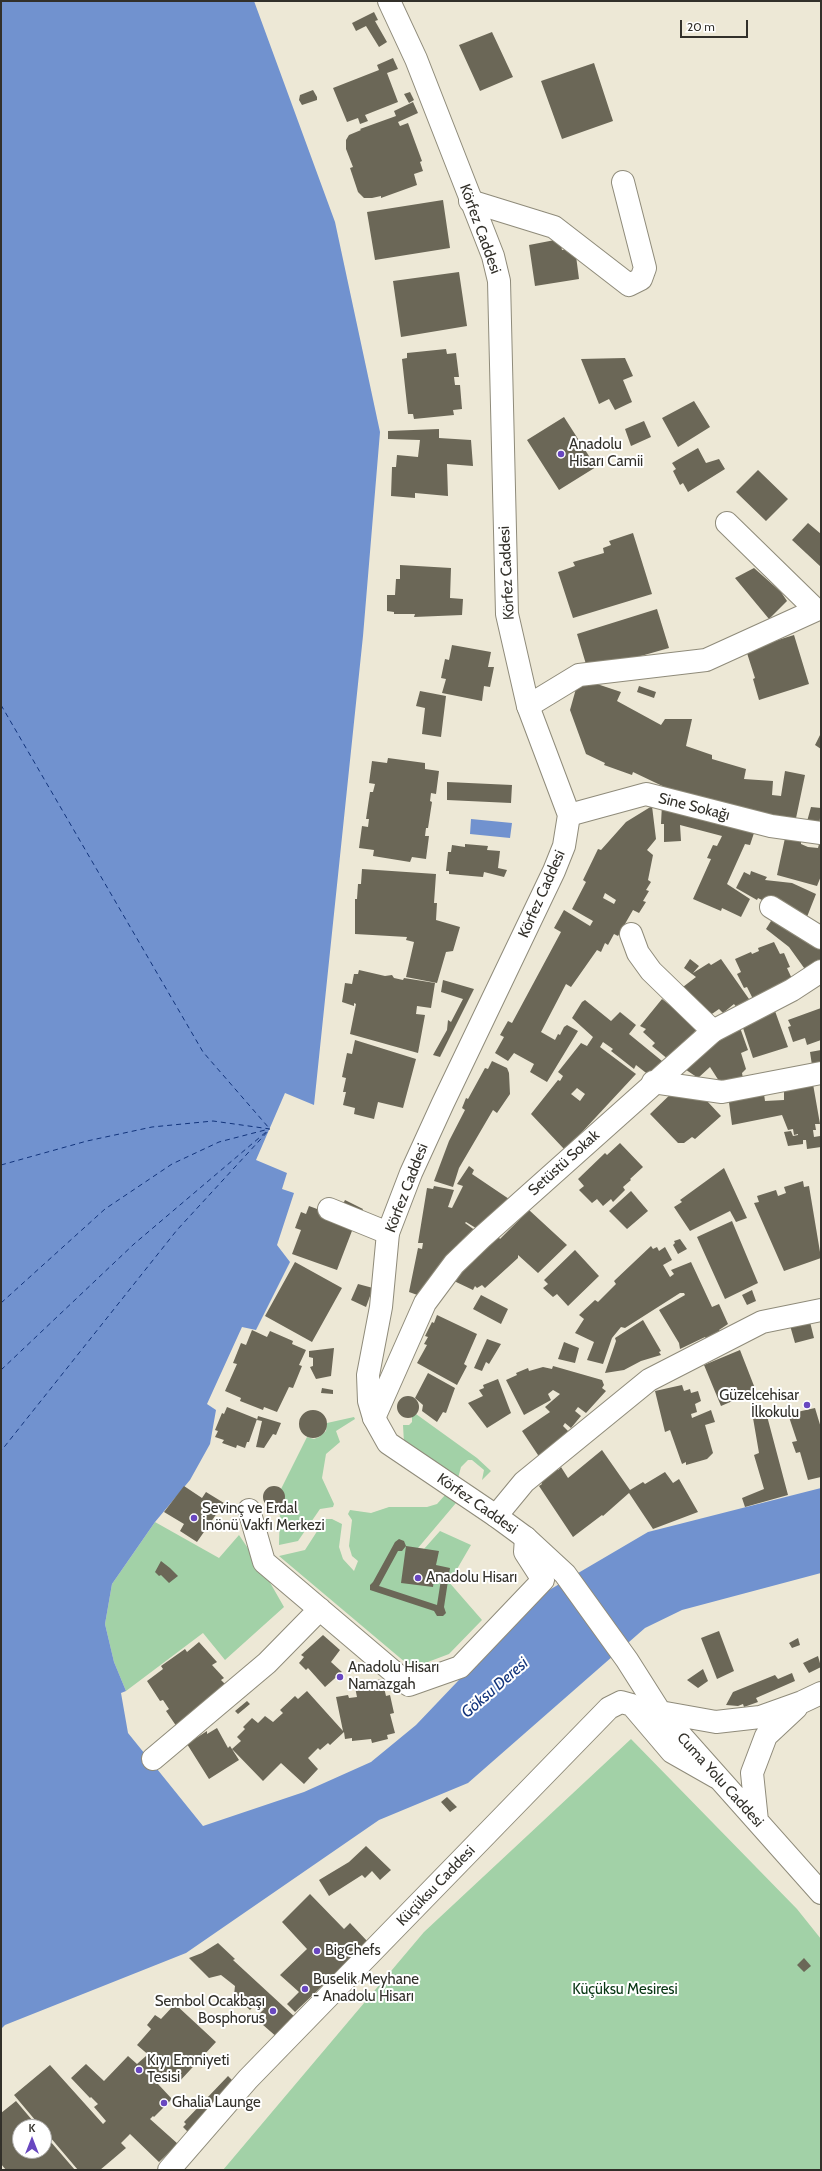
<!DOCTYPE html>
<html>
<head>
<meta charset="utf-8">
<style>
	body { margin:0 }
	#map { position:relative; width:822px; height:2171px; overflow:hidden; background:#ede8d6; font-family:Cabin,sans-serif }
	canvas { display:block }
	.frame { position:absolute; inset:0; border:2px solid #32302a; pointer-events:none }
	.north { position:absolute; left:12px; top:2119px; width:40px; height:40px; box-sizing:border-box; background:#fff; border:1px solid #adacaa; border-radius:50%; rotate:0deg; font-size:11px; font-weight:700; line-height:16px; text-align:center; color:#32302a }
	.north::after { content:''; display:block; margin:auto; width:14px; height:18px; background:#6947c0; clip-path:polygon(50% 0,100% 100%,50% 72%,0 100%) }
	.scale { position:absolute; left:680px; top:20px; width:68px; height:18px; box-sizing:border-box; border:2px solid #32302a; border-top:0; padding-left:5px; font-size:12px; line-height:14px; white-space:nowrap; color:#32302a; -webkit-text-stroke:3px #fff; paint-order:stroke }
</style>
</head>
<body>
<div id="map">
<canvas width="822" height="2171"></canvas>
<div class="frame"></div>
<div class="north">K</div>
<div class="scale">20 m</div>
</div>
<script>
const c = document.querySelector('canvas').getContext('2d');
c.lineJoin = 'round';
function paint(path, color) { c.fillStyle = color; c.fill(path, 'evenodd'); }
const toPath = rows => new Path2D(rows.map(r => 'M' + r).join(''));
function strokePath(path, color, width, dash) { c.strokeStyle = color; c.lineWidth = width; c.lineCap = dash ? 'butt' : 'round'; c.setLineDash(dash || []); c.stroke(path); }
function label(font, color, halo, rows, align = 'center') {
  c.font = font + ' Cabin,sans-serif'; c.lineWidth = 4; c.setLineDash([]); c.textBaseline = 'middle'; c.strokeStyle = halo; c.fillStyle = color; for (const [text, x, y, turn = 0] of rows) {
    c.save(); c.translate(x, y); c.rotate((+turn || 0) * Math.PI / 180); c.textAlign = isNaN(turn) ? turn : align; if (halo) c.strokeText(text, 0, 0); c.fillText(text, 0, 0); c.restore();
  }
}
const green = toPath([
	[416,1414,477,1458,491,1471,482,1480,484,1470,472,1460,468,1460,461,1467,457,1482,404,1443,403,1425,409,1425,412,1422,412,1417],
	[354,1417,355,1419,336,1431,340,1442,326,1454,322,1478,334,1504,333,1507,320,1509,298,1541,279,1545,280,1506,285,1498,281,1489,307,1437,314,1439,319,1437,326,1431,327,1423],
	[446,1494,461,1497,418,1548,424,1549,440,1531,471,1545,453,1576,449,1575,448,1581,482,1620,449,1654,412,1668,279,1556,305,1550,325,1519,332,1519,342,1524,339,1547,343,1559,354,1571,358,1561,352,1556,349,1546,352,1520,348,1514,350,1510,371,1513,389,1507,427,1507,437,1504],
	[155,1522,219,1558,239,1535,264,1572,284,1607,225,1660,203,1633,126,1691,114,1662,105,1624,112,1584],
	[631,1739,797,1909,821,1939,821,2170,223,2170,424,1932]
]);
const water = toPath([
	[1,1,254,1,335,222,380,432,363,636,314,1105,285,1093,256,1160,287,1173,282,1189,294,1193,277,1245,290,1262,256,1330,242,1327,207,1404,216,1410,210,1444,190,1480,155,1522,112,1584,105,1624,114,1662,126,1691,121,1693,128,1733,203,1826,304,1792,371,1762,416,1725,539,1596,648,1532,821,1488,821,1573,682,1610,645,1628,468,1783,379,1820,186,1953,5,2025,1,2029],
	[471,819,512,823,510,838,470,834]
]);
const ferry = toPath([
	[1,705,203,1052,269,1128],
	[1,1165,87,1141,152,1127,213,1121,270,1129,177,1230,1,1451],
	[1,1303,105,1209,172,1164,219,1142,269,1129],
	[1,1370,134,1244,266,1132]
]);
const building = toPath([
	[374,12,378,20,375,21,387,42,379,47,366,26,356,31,352,23],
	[492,32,513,77,480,91,459,45],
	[393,58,398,69,387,73,398,102,365,115,368,121,360,124,358,118,347,122,333,88,379,70,377,65],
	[594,63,613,121,562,139,541,81],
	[313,90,317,97,317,100,302,105,299,100,300,95],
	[410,92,414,100,409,103,404,94],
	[413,102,418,113,398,122,400,126,408,123,422,161,420,162,423,171,414,174,417,185,381,198,381,196,372,198,364,198,358,192,350,168,353,167,346,149,346,140,349,135,361,130,360,129,396,116,394,111],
	[443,200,450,248,375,260,367,212],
	[560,239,562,250,575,248,579,279,535,286,529,245],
	[459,272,467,326,401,337,393,281],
	[446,349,447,354,456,353,459,377,454,377,455,385,460,385,462,409,453,410,454,415,414,419,413,414,408,414,402,359,407,358,407,353],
	[625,358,633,376,623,380,632,402,615,410,609,399,599,404,581,359],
	[694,401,710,427,678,447,662,418],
	[564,417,596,467,559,490,527,440],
	[644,421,651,437,631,446,625,429],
	[439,429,439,438,471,440,473,466,447,464,448,496,415,493,415,498,391,496,392,467,396,467,397,455,418,457,420,440,388,439,388,431],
	[698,448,706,463,719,459,725,469,688,492,683,483,680,485,673,471,676,469,672,463],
	[758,470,788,499,766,521,736,492],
	[808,523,821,534,821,567,792,540],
	[633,533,652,594,573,618,558,572,575,566,573,562,604,553,603,548,611,545,609,541],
	[400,565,451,568,450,598,463,599,462,615,414,617,415,614,394,614,394,612,387,611,387,595,395,595,396,579,400,579],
	[754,568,781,592,787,601,769,619,735,578],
	[657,609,669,648,588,671,577,634],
	[794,635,809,684,759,700,753,679,755,678,746,650],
	[452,645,491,652,488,667,494,667,490,687,484,686,482,701,442,693,446,679,441,678,445,659,449,660],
	[579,678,621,692,617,701,661,725,665,719,692,719,686,746,712,755,712,759,746,769,744,779,773,781,772,795,781,796,785,771,805,775,795,823,675,792,633,772,632,775,604,765,605,763,586,754,570,710],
	[639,686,656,692,654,698,637,692],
	[420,691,446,696,441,737,422,734,425,708,416,706],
	[821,733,821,749,815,745],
	[388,758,425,763,425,769,439,771,436,794,431,793,430,801,432,802,428,828,426,828,425,836,429,836,426,859,412,857,410,862,373,856,374,850,359,848,362,826,368,827,369,819,366,819,370,792,373,792,375,784,369,783,372,761,387,763],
	[447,782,512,785,511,803,447,800],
	[662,804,755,830,750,845,745,844,727,884,750,899,741,917,722,908,721,911,693,899,711,859,707,858,713,845,717,846,722,836,680,825,681,841,664,842,664,824,661,824],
	[652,806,656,839,647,850,653,855,648,880,651,882,646,890,649,891,643,901,646,902,639,913,633,910,618,936,614,934,608,945,605,943,601,952,597,950,571,987,566,984,541,1032,555,1040,558,1034,560,1035,564,1027,567,1025,578,1031,547,1082,530,1072,534,1064,514,1053,508,1061,495,1053,504,1037,500,1035,508,1021,512,1023,561,932,554,928,564,910,590,926,593,921,572,909,586,882,583,880,598,849,601,850,626,822],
	[605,893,616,900,614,904,603,898],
	[811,807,821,808,819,828,806,825],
	[785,838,801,842,801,844,808,847,818,848,819,844,821,845,821,876,817,886,777,875],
	[465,844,488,846,487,850,500,851,498,868,507,870,504,877,484,872,483,877,449,874,449,871,446,871,448,852,451,852,452,845,465,847],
	[362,869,436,874,434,903,437,903,436,920,460,927,453,951,446,952,437,983,406,977,414,942,406,940,407,937,355,934,355,899,357,899,358,884,361,884],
	[751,871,767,877,765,880,792,883,816,894,805,922,758,898,757,900,736,888,744,872,750,875],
	[776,913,821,942,821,962,807,972,789,947,766,929],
	[774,942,780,954,784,953,790,967,787,968,794,983,754,1001,747,987,744,988,737,974,741,972,735,959,751,952,752,954,759,951,758,948],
	[690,959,699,966,693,973,709,963,711,965,721,959,749,999,737,1008,734,1004,723,1013,719,1009,709,1016,679,990,696,977,684,968],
	[359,970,385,976,392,975,394,978,403,980,404,978,435,983,431,1008,417,1006,416,1014,425,1015,418,1053,350,1034,356,1004,354,1003,354,1006,342,1002,345,983,352,984,354,974,358,974],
	[443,980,474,989,440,1057,433,1055,447,1030,448,1020,451,1022,463,999,441,992],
	[662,999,698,1027,685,1045,682,1043,669,1060,652,1046,655,1043,643,1032,646,1029,640,1026],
	[585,1000,611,1021,620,1012,636,1025,629,1034,662,1061,650,1076,636,1065,634,1069,611,1051,613,1049,603,1042,600,1047,636,1074,583,1131,564,1149,531,1114,558,1080,560,1081,563,1076,558,1072,581,1043,587,1046,593,1037,572,1018,582,1002],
	[577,1088,585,1094,580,1101,571,1094],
	[821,1008,821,1040,807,1045,805,1038,793,1042,788,1027,791,1026,788,1020],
	[775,1011,788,1047,753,1058,742,1025],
	[738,1022,748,1050,741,1053,746,1069,742,1073,744,1084,723,1089,721,1080,719,1081,710,1067,698,1078,679,1065],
	[355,1040,416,1059,403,1108,378,1102,374,1119,354,1114,355,1108,343,1105,346,1092,343,1092,346,1078,342,1077,347,1053,352,1054],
	[821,1050,821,1071,813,1072,810,1052],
	[492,1061,507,1068,509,1073,510,1094,497,1113,493,1110,459,1168,453,1187,434,1181,449,1141,465,1110,462,1108,466,1098,468,1099,485,1068,488,1069],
	[813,1084,820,1124,815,1124,816,1130,813,1130,814,1137,820,1136,821,1147,807,1149,806,1140,803,1140,803,1144,788,1146,784,1132,791,1131,793,1136,798,1135,798,1134,794,1135,793,1129,788,1130,782,1115,732,1125,728,1095,763,1087,765,1101,784,1100,784,1086],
	[676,1089,707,1101,721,1116,695,1139,692,1137,684,1143,678,1143,650,1114],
	[620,1143,643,1167,630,1179,631,1180,623,1187,625,1190,613,1202,611,1199,603,1206,597,1199,592,1203,579,1190,584,1186,578,1179,605,1153,607,1155],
	[469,1166,474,1170,472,1174,509,1199,479,1230,466,1222,465,1223,476,1231,423,1297,409,1292,418,1248,422,1249,423,1243,418,1243,427,1188,433,1189,434,1186,454,1190,448,1207,452,1208,463,1186,457,1184],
	[724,1168,747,1218,736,1222,730,1211,690,1231,674,1207,682,1202,680,1200],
	[803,1181,804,1187,809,1186,821,1258,784,1271,754,1203,759,1202,757,1196,776,1190,778,1196,786,1193,784,1187],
	[631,1191,648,1211,627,1229,609,1211],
	[345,1200,363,1209,358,1220,339,1212],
	[309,1206,355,1223,337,1270,292,1254,301,1230,295,1228,301,1212,306,1214],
	[529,1210,567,1245,538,1273,518,1255,518,1258,485,1288,482,1285,477,1288,475,1286,473,1290,454,1281,494,1231,500,1239],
	[732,1221,758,1283,725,1299,697,1237],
	[680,1239,687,1249,678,1254,673,1245,675,1243,674,1241],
	[651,1246,653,1249,657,1247,659,1251,665,1247,672,1260,663,1265,670,1277,674,1274,671,1270,691,1262,712,1307,719,1304,728,1324,719,1330,721,1333,707,1340,705,1337,680,1349,679,1343,659,1310,685,1295,684,1293,680,1293,625,1328,621,1327,612,1338,603,1364,587,1360,594,1342,575,1333,584,1319,579,1315,595,1300,598,1302,616,1284,614,1281],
	[575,1250,599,1276,568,1306,557,1294,553,1297,543,1288,548,1284,544,1280],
	[295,1262,342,1288,312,1342,265,1316],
	[358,1284,373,1288,366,1307,351,1300],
	[752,1290,756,1301,747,1305,742,1295],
	[481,1295,508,1309,501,1324,473,1309],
	[437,1315,477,1334,464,1364,467,1366,457,1385,417,1363,427,1345,424,1344,428,1337,425,1336,432,1322,434,1323],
	[809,1318,814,1338,795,1343,789,1322],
	[643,1320,661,1351,659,1352,661,1355,641,1361,624,1370,605,1373,616,1341,615,1338],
	[252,1330,267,1337,270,1331,293,1341,292,1344,306,1350,299,1365,302,1366,293,1388,289,1387,277,1412,264,1407,263,1410,240,1401,241,1398,225,1391,237,1364,233,1363,241,1343,246,1345],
	[487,1339,501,1344,489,1364,486,1362,482,1371,474,1368],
	[564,1342,579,1348,575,1363,558,1359],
	[334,1348,331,1376,316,1379,310,1367,313,1366,313,1358,309,1357,309,1351],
	[740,1350,756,1391,721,1406,704,1365],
	[553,1366,602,1380,604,1385,602,1388,606,1391,586,1413,578,1407,575,1411,581,1416,571,1428,565,1423,563,1426,571,1434,542,1461,522,1431,550,1412,545,1407,560,1394,553,1390,548,1394,551,1400,524,1415,506,1380,517,1375,516,1373,528,1368,529,1371,543,1367,552,1369],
	[428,1373,455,1388,446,1413,443,1412,437,1422,422,1411,423,1405,415,1398],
	[498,1379,511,1413,487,1428,468,1403,483,1396,479,1390,484,1388,483,1385],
	[682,1385,684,1391,690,1389,691,1393,698,1391,701,1401,695,1404,697,1412,691,1414,692,1418,711,1410,715,1422,705,1425,713,1453,707,1459,686,1465,686,1462,682,1464,670,1430,665,1432,655,1391],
	[322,1388,333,1390,333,1394,321,1393],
	'397 1407a11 11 0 1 1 22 0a11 11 0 1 1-22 0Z',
	[227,1407,257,1419,249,1442,247,1442,245,1448,237,1445,236,1448,222,1443,224,1440,215,1437,218,1431,215,1430,222,1413,224,1414],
	[815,1408,821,1428,821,1477,808,1480,800,1452,796,1453,792,1442,797,1441,788,1414],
	'299 1424a14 14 0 1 1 28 0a14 14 0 1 1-28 0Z',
	[258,1416,281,1423,276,1435,273,1434,264,1448,256,1447,262,1421,257,1420],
	[767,1416,788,1495,745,1507,742,1498,764,1489,754,1455,759,1453,753,1418],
	[602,1450,630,1490,643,1482,645,1484,665,1472,673,1483,679,1479,698,1512,653,1529,629,1493,603,1516,602,1515,573,1537,539,1486,542,1484,540,1481,556,1467,558,1470,561,1467,568,1478],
	[184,1486,202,1498,206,1492,224,1503,197,1542,180,1531,184,1524,164,1512],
	'263 1497a11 11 0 1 1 22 0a11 11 0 1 1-22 0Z',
	[399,1539,404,1541,406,1546,402,1551,398,1551,379,1586,437,1605,442,1573,435,1572,433,1587,401,1583,406,1546,439,1551,436,1565,450,1568,444,1607,446,1613,443,1616,437,1616,434,1611,370,1590,370,1585,373,1582,395,1542],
	[161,1561,170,1568,178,1576,169,1583,161,1575,159,1576,155,1572],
	[719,1631,734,1671,717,1679,701,1638],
	[323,1635,340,1650,331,1662,342,1672,325,1687,308,1668,306,1670,299,1663,304,1657,301,1655],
	[798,1638,800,1645,792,1648,789,1643],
	[199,1642,217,1662,212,1665,224,1678,221,1680,229,1688,179,1730,166,1711,169,1709,163,1700,160,1701,147,1681,163,1669,161,1666,185,1649,187,1652],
	[818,1656,821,1667,809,1673,803,1663],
	[703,1669,708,1681,698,1688,687,1680],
	[792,1673,795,1681,756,1698,758,1702,744,1707,743,1704,738,1706,726,1705,733,1692,775,1675,778,1679],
	[382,1679,386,1696,390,1695,394,1713,390,1714,395,1733,387,1735,388,1739,372,1743,371,1739,352,1741,352,1738,345,1739,344,1732,330,1745,328,1743,320,1750,318,1748,308,1758,318,1769,304,1784,281,1763,263,1781,232,1749,241,1741,237,1737,245,1729,243,1727,252,1718,258,1723,265,1716,273,1722,283,1713,280,1710,295,1696,298,1699,307,1691,343,1731,336,1697,348,1695,349,1698,357,1697,355,1687,358,1684],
	[247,1701,250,1704,238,1714,235,1711],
	[217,1728,228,1748,230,1746,239,1760,209,1779,187,1744,207,1731,207,1734],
	[447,1797,457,1807,450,1812,441,1802],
	[366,1846,391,1870,380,1880,372,1871,365,1878,362,1875,329,1896,319,1880,349,1862],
	[310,1894,344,1929,350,1923,368,1942,295,2012,287,2004,299,1992,280,1975,307,1949,282,1922],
	[218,1943,235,1959,233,1960,296,2018,278,2038,255,2018,264,2009,257,2002,250,2010,234,1995,235,1986,221,1975,209,1978,189,1958,202,1953],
	[804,1958,811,1966,804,1972,797,1965],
	[175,2004,216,2042,178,2083,168,2073,158,2084,172,2099,154,2117,153,2116,150,2119,178,2144,159,2162,130,2134,121,2143,126,2148,100,2170,78,2170,44,2130,44,2127,41,2127,14,2095,50,2065,103,2124,106,2121,94,2107,98,2104,91,2097,90,2098,71,2078,86,2064,104,2081,128,2056,137,2064,146,2056,149,2059,151,2057,137,2045,151,2029,147,2025,155,2015,161,2019],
	[228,2076,235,2083,189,2133,183,2127,186,2124,184,2122],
	[16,2101,38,2127,20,2127,20,2151,44,2151,44,2134,75,2170,6,2170,1,2164,1,2113]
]);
const minor = toPath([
	[470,201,554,227,629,285,641,279,645,268,623,182],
	[528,706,579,675,706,660,816,610,727,523],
	[569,815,646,794,771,826,821,833],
	[771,907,821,938],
	[631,934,638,953,651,971,713,1031],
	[653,1082,722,1092,821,1073],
	[329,1209,388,1233],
	[249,1510,264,1562,409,1685,460,1667,543,1580,525,1552,526,1538],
	[496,1516,524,1482,649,1380,762,1322,821,1310],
	[153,1759,267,1663,320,1609]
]);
const tertiary = toPath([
	[374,1418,425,1303,454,1264,481,1238,713,1031,792,990,821,971],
	[169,2170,248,2079,609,1708,621,1702,632,1705,672,1752,716,1777]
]);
const primary = toPath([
	[389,1,416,59,493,256,499,281,507,614,528,706,569,815,564,846,554,871,443,1103,411,1173,388,1233,381,1307,368,1375,369,1401,374,1418,388,1443,496,1516,526,1538,565,1574,627,1660,660,1712,821,1893],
	[660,1712,716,1722,760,1717,802,1702,821,1693],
	[757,1821,752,1773,766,1736,796,1708]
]);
const markers = [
	[561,454,4,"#6947c0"],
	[807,1405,4,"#6947c0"],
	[194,1518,4,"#6947c0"],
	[418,1578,4,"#6947c0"],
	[340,1677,4,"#6947c0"],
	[317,1951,4,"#6947c0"],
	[305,1989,4,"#6947c0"],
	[273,2011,4,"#6947c0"],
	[139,2070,4,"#6947c0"],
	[164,2103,4,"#6947c0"]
];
const streetNames = [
	["Körfez Caddesi",480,229,70],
	["Körfez Caddesi",507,573,-93],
	["Sine Sokağı",694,807,14],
	["Körfez Caddesi",542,894,-66],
	["Setüstü Sokak",564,1163,-42],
	["Körfez Caddesi",407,1188,-69],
	["Körfez Caddesi",477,1504,35],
	["Cuma Yolu Caddesi",720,1780,48],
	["Küçüksu Caddesi",436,1886,-46]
];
const poiNames = [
	["Anadolu",569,445],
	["Hisarı Camii",569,462],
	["Güzelcehisar",799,1396,"right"],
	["İlkokulu",799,1413,"right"],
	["Sevinç ve Erdal",202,1509],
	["İnönü Vakfı Merkezi",202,1526],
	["Anadolu Hisarı",426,1578],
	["Anadolu Hisarı",348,1668],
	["Namazgah",348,1685],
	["BigChefs",325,1951],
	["Buselik Meyhane",313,1980],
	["- Anadolu Hisarı",313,1997],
	["Sembol Ocakbaşı",265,2002,"right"],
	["Bosphorus",265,2019,"right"],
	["Kıyı Emniyeti",147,2061],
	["Tesisi",147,2078],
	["Ghalia Launge",172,2103]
];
const parkNames = [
	["Küçüksu Mesiresi",625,1990]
];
const waterNames = [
	["Göksu Deresi",495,1688,-41]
];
paint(green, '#a2d1a7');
paint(water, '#7192cf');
strokePath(ferry, '#12347c', 1, [5, 4]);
paint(building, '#6b6757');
strokePath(minor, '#8f8b7a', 24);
strokePath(tertiary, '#8f8b7a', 24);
strokePath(primary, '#8f8b7a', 24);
strokePath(minor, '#fff', 22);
strokePath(tertiary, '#fff', 22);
strokePath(primary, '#fff', 22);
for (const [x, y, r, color] of markers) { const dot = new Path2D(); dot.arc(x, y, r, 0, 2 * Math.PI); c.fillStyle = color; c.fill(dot); strokePath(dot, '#fff', 1.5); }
label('15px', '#32302a', '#fff', streetNames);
label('15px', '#32302a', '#fff', poiNames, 'left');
label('15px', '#073613', '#fff', parkNames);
label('italic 16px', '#12347c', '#fff', waterNames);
</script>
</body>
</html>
